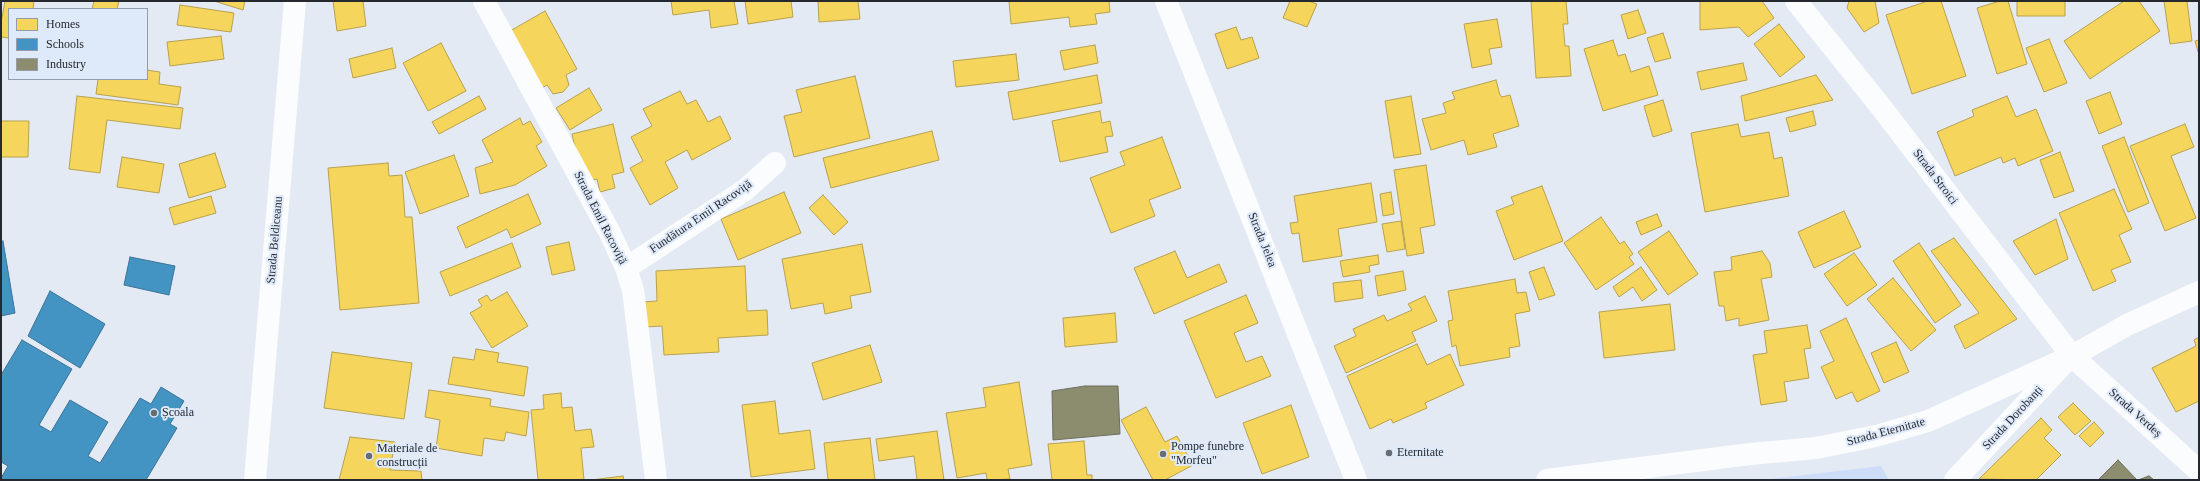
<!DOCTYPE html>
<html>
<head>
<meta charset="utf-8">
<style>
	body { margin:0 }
	#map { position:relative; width:2200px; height:481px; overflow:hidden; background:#e4eaf4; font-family:Georgia,serif }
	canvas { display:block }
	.frame { position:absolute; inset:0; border:2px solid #25292f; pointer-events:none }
	.legend { position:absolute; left:8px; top:8px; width:140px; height:72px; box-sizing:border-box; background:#dee9fa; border:1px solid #949ca9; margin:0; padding:5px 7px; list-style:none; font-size:12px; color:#25292f }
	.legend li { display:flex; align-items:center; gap:8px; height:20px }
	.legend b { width:20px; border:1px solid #949ca9 }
</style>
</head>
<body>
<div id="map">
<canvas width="2200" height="481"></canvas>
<div class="frame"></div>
<ul class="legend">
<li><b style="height:11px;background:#f6d55c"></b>Homes</li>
<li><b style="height:11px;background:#4393c3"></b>Schools</li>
<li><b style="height:11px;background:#8c8c6e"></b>Industry</li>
</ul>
</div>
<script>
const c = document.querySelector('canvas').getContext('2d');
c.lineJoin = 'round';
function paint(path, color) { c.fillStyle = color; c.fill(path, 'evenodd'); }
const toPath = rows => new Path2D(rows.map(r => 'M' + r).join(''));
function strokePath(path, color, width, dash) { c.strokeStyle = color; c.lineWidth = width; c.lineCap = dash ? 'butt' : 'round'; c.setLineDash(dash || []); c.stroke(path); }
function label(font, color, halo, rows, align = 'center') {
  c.font = font + ' Georgia,serif'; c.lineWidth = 4; c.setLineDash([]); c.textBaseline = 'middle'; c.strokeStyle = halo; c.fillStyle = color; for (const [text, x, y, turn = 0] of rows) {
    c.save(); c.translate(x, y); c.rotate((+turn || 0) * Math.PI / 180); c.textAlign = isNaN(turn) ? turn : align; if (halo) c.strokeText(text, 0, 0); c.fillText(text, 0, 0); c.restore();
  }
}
const green = toPath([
	[1881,466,1889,480,1761,480]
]);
const homes = toPath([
	[5,1,34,1,33,9,9,9,9,38,1,37,1,23,5,1],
	[94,1,119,1,117,9,92,9,94,1],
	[214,1,245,1,243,10,214,1],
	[333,1,363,1,366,26,337,31,333,1],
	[671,1,734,1,738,24,711,28,709,10,673,15,671,1],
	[745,1,791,1,793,17,748,24,745,1],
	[818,1,858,1,860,19,819,22,818,1],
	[1009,1,1109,1,1110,12,1095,14,1097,24,1070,27,1069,17,1011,24,1009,1],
	[1290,1,1309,1,1317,4,1307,27,1283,18,1290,1],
	[1531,1,1566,1,1568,24,1563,24,1565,46,1569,46,1571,76,1536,78,1531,1],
	[1700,1,1762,1,1774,18,1748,37,1739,27,1700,30,1700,1],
	[1849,1,1875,1,1879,23,1864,32,1847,8,1849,1],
	[1928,1,1941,1,1966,76,1912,94,1886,15,1928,1],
	[2000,1,2008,1,2027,64,1997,74,1977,8,2000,1],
	[2017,1,2065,1,2065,16,2017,16,2017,1],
	[2124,1,2139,1,2160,31,2090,79,2064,41,2124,1],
	[2164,1,2187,1,2192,41,2170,44,2164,1],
	[180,5,234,13,231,32,177,25,180,5],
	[1638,10,1646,33,1628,39,1621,15,1638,10],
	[545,11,577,69,566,75,569,85,563,92,553,94,547,85,535,92,503,35,545,11],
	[1497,19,1502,47,1489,49,1492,64,1472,68,1464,24,1497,19],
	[1779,24,1805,57,1780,77,1754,44,1779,24],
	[1236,27,1241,40,1252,37,1259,58,1227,69,1215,34,1236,27],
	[1663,33,1671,58,1655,62,1647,38,1663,33],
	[221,36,224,59,170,66,167,42,221,36],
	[2049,39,2067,83,2044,92,2026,48,2049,39],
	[1613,40,1618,56,1625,54,1631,72,1649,66,1658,95,1603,111,1584,49,1613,40],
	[2199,40,2199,55,2195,41,2199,40],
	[441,43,466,91,428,111,403,63,441,43],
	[1095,45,1098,63,1064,70,1060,51,1095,45],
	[392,48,396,68,353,78,349,59,392,48],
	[1016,54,1019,80,956,87,953,61,1016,54],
	[1743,63,1747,80,1701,90,1697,72,1743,63],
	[147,70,160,72,159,84,181,87,178,105,96,94,98,79,147,79,147,70],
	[1097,75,1102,103,1013,120,1008,92,1097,75],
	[1816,75,1833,100,1745,121,1741,96,1816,75],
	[855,76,870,138,794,157,784,116,802,112,796,90,855,76],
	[1496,80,1500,95,1502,97,1510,95,1519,126,1493,134,1497,147,1468,155,1464,140,1431,150,1422,119,1446,113,1443,103,1455,99,1452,92,1496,80],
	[589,88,602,110,570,130,556,108,589,88],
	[680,91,687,104,696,100,708,122,720,116,731,139,692,160,687,150,665,162,678,188,650,205,630,168,643,161,631,137,652,126,643,109,680,91],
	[2110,92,2122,124,2099,134,2086,101,2110,92],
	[77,96,183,108,180,129,107,120,100,173,69,169,77,96],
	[479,96,486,109,439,134,432,122,479,96],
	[1411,96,1421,154,1394,158,1385,101,1411,96],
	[2007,96,2016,117,2036,109,2053,151,2018,166,2015,158,2003,163,2001,157,1955,176,1937,132,1974,116,1972,110,2007,96],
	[1663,100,1672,131,1653,137,1644,106,1663,100],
	[1100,111,1102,123,1110,121,1113,136,1105,137,1108,152,1060,162,1052,121,1100,111],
	[1813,111,1816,125,1790,132,1786,118,1813,111],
	[520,118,523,125,530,121,542,142,536,146,547,166,515,185,480,194,475,168,493,162,482,140,520,118],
	[1,121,29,121,28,157,1,157,1,121],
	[613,124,624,172,612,175,615,188,600,192,597,179,583,182,572,134,613,124],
	[1738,124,1741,137,1769,132,1774,159,1782,157,1789,196,1705,212,1691,133,1738,124],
	[2185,124,2194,147,2171,156,2196,218,2165,231,2130,146,2185,124],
	[932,131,939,160,831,188,823,158,932,131],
	[1162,137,1181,188,1149,200,1155,216,1111,233,1090,178,1125,165,1120,152,1162,137],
	[2124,137,2149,203,2128,212,2102,146,2124,137],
	[2060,152,2074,191,2054,198,2040,160,2060,152],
	[215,153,226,187,189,198,179,164,215,153],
	[454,155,469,196,420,214,405,172,454,155],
	[122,157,164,164,159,193,117,187,122,157],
	[388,163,389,176,402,175,405,217,412,217,419,303,340,310,328,168,388,163],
	[1426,165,1435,225,1420,228,1424,253,1407,256,1394,170,1426,165],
	[1371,183,1377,222,1338,229,1342,256,1303,262,1299,233,1292,234,1290,223,1298,222,1294,196,1371,183],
	[1542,186,1563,241,1514,260,1496,211,1514,204,1511,197,1542,186],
	[2114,189,2132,229,2119,235,2131,262,2111,270,2116,281,2093,291,2059,213,2114,189],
	[784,192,801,233,738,260,721,219,784,192],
	[1391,192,1394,214,1383,216,1380,194,1391,192],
	[528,194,541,224,511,238,507,229,466,248,457,227,528,194],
	[823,195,848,222,834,235,809,208,823,195],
	[211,196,216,213,174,225,169,208,211,196],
	[1844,211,1861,247,1814,268,1798,232,1844,211],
	[1657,214,1662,226,1641,235,1636,222,1657,214],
	[1601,217,1620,244,1624,241,1633,254,1629,257,1634,264,1596,290,1564,243,1601,217],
	[2056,219,2068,259,2035,275,2013,241,2056,219],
	[1401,221,1405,249,1387,252,1382,224,1401,221],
	[1669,231,1698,274,1668,295,1638,252,1669,231],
	[1954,238,2017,319,1965,349,1954,326,1979,313,1931,251,1954,238],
	[569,242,575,270,552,275,546,247,569,242],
	[512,243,521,267,450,296,440,272,512,243],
	[1919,243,1961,305,1935,323,1893,261,1919,243],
	[862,244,871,292,850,296,852,308,825,314,823,303,791,309,782,259,862,244],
	[1175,251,1187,278,1219,264,1227,282,1154,314,1134,268,1175,251],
	[1762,251,1770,263,1772,277,1761,279,1769,320,1739,326,1739,318,1726,321,1724,306,1719,306,1714,272,1732,270,1731,257,1762,251],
	[1854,253,1877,285,1847,306,1824,274,1854,253],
	[1378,255,1379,264,1369,266,1370,272,1343,277,1340,261,1378,255],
	[745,266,747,311,767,310,768,335,718,338,719,352,664,355,662,326,645,327,643,302,657,301,656,271,745,266],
	[1544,267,1555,295,1539,300,1529,272,1544,267],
	[1641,267,1657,290,1642,301,1633,287,1619,297,1613,287,1641,267],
	[1403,271,1406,290,1378,296,1375,276,1403,271],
	[1893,278,1936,330,1911,351,1867,299,1893,278],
	[1515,279,1517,293,1526,292,1530,311,1515,314,1520,346,1509,348,1510,357,1460,366,1456,345,1452,347,1448,321,1453,320,1448,291,1515,279],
	[1361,280,1363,298,1335,302,1333,283,1361,280],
	[507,292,528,326,492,348,470,313,482,306,478,300,487,295,491,301,507,292],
	[1246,295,1258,323,1234,333,1246,362,1262,356,1271,376,1216,398,1184,321,1246,295],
	[1425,296,1437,321,1412,332,1416,341,1346,373,1334,346,1356,336,1353,329,1384,315,1387,321,1412,310,1408,304,1425,296],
	[1670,304,1675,350,1604,358,1599,312,1670,304],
	[1115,313,1117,342,1065,347,1063,318,1115,313],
	[1846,318,1880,391,1857,402,1852,392,1836,399,1821,367,1834,361,1820,331,1846,318],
	[1807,325,1811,348,1804,349,1809,378,1784,382,1787,401,1761,405,1753,355,1767,353,1764,331,1807,325],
	[2199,337,2199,401,2176,412,2152,368,2196,346,2194,340,2199,337],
	[1896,342,1909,372,1884,383,1871,353,1896,342],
	[1417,344,1427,365,1450,354,1464,385,1425,403,1427,408,1393,423,1391,419,1370,429,1347,376,1417,344],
	[870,345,882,382,823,400,812,363,870,345],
	[476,349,499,353,497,362,528,367,524,396,448,384,453,357,474,360,476,349],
	[332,352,412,363,404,419,324,408,332,352],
	[1019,382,1032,465,1008,469,1010,479,987,480,986,473,957,478,946,413,986,407,983,388,1019,382],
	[429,390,491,399,490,406,529,412,526,436,506,432,504,441,484,438,482,456,436,448,440,420,425,417,429,390],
	[561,393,562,408,572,407,575,431,591,429,594,447,581,448,584,480,538,480,531,410,544,409,543,395,561,393],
	[775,401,779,434,810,430,815,469,751,477,742,405,775,401],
	[2073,403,2091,421,2075,435,2058,417,2073,403],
	[1291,405,1309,457,1262,474,1243,423,1291,405],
	[1146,407,1165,442,1177,436,1193,465,1165,480,1153,480,1121,420,1146,407],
	[2041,418,2052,430,2044,438,2061,455,2036,480,1979,479,2041,418],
	[2094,422,2104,433,2090,447,2079,436,2094,422],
	[937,431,944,480,917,480,914,456,879,461,876,439,937,431],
	[350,437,395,442,390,470,421,471,422,480,331,480,339,480,350,437],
	[870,438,875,480,828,480,824,443,870,438],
	[1084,441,1087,475,1092,475,1092,480,1052,480,1048,444,1084,441],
	[623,476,624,480,591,480,623,476]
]);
const schools = toPath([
	[3,241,15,313,1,316,1,242,3,241],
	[130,257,175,266,169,295,124,285,130,257],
	[50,291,105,324,80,368,28,336,50,291],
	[22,340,72,369,39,425,51,432,70,400,108,422,88,456,100,463,140,398,151,404,161,387,184,401,170,424,177,428,146,480,4,480,1,478,8,466,1,462,1,375,22,340]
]);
const industry = toPath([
	[1085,386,1118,386,1120,434,1053,440,1052,391,1085,386],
	[2118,460,2137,480,2098,480,2118,460],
	[2149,476,2154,480,2138,480,2149,476]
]);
const minor = toPath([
	[484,1,610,233,626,268,633,290,656,480],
	[1166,1,1356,480],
	[1796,1,1881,107,2072,356,2199,471],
	[626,268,745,190,775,163],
	[1547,480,1750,454,1816,448,1876,436,1928,421,2072,356,2127,325,2199,292],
	[1955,480,2065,362]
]);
const major = toPath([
	[255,480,295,1]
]);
const markers = [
	[154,413,4,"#686d74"],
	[1389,453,4,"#686d74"],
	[1163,454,4,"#686d74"],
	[369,456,4,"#686d74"]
];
const streetNames = [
	["Strada Stroici",1935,177,53],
	["Fundătura Emil Racoviță",701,217,-34],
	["Strada Emil Racoviță",600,218,63],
	["Strada Beldiceanu",275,240,-85],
	["Strada Jelea",1262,240,68],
	["Strada Verdeș",2135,413,42],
	["Strada Dorobanți",2013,418,-47],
	["Strada Eternitate",1886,432,-15]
];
const poiNames = [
	["Școala",162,413],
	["Pompe funebre",1171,447],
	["\"Morfeu\"",1171,461],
	["Materiale de",377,449],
	["construcții",377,463],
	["Eternitate",1397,453]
];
paint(green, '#cdddf8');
paint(homes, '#f6d55c');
strokePath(homes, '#b7a14e', 1);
paint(schools, '#4393c3');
strokePath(schools, '#3a7397', 1);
paint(industry, '#8c8c6e');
strokePath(industry, '#6d6e5b', 1);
strokePath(minor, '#fbfcfd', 22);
strokePath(major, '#fbfcfd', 22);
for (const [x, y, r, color] of markers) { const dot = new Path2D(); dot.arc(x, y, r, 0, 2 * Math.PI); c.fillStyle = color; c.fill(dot); strokePath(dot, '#dee9fa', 1.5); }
label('12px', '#25292f', '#dee9fa', streetNames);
label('12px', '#25292f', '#dee9fa', poiNames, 'left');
</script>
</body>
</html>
